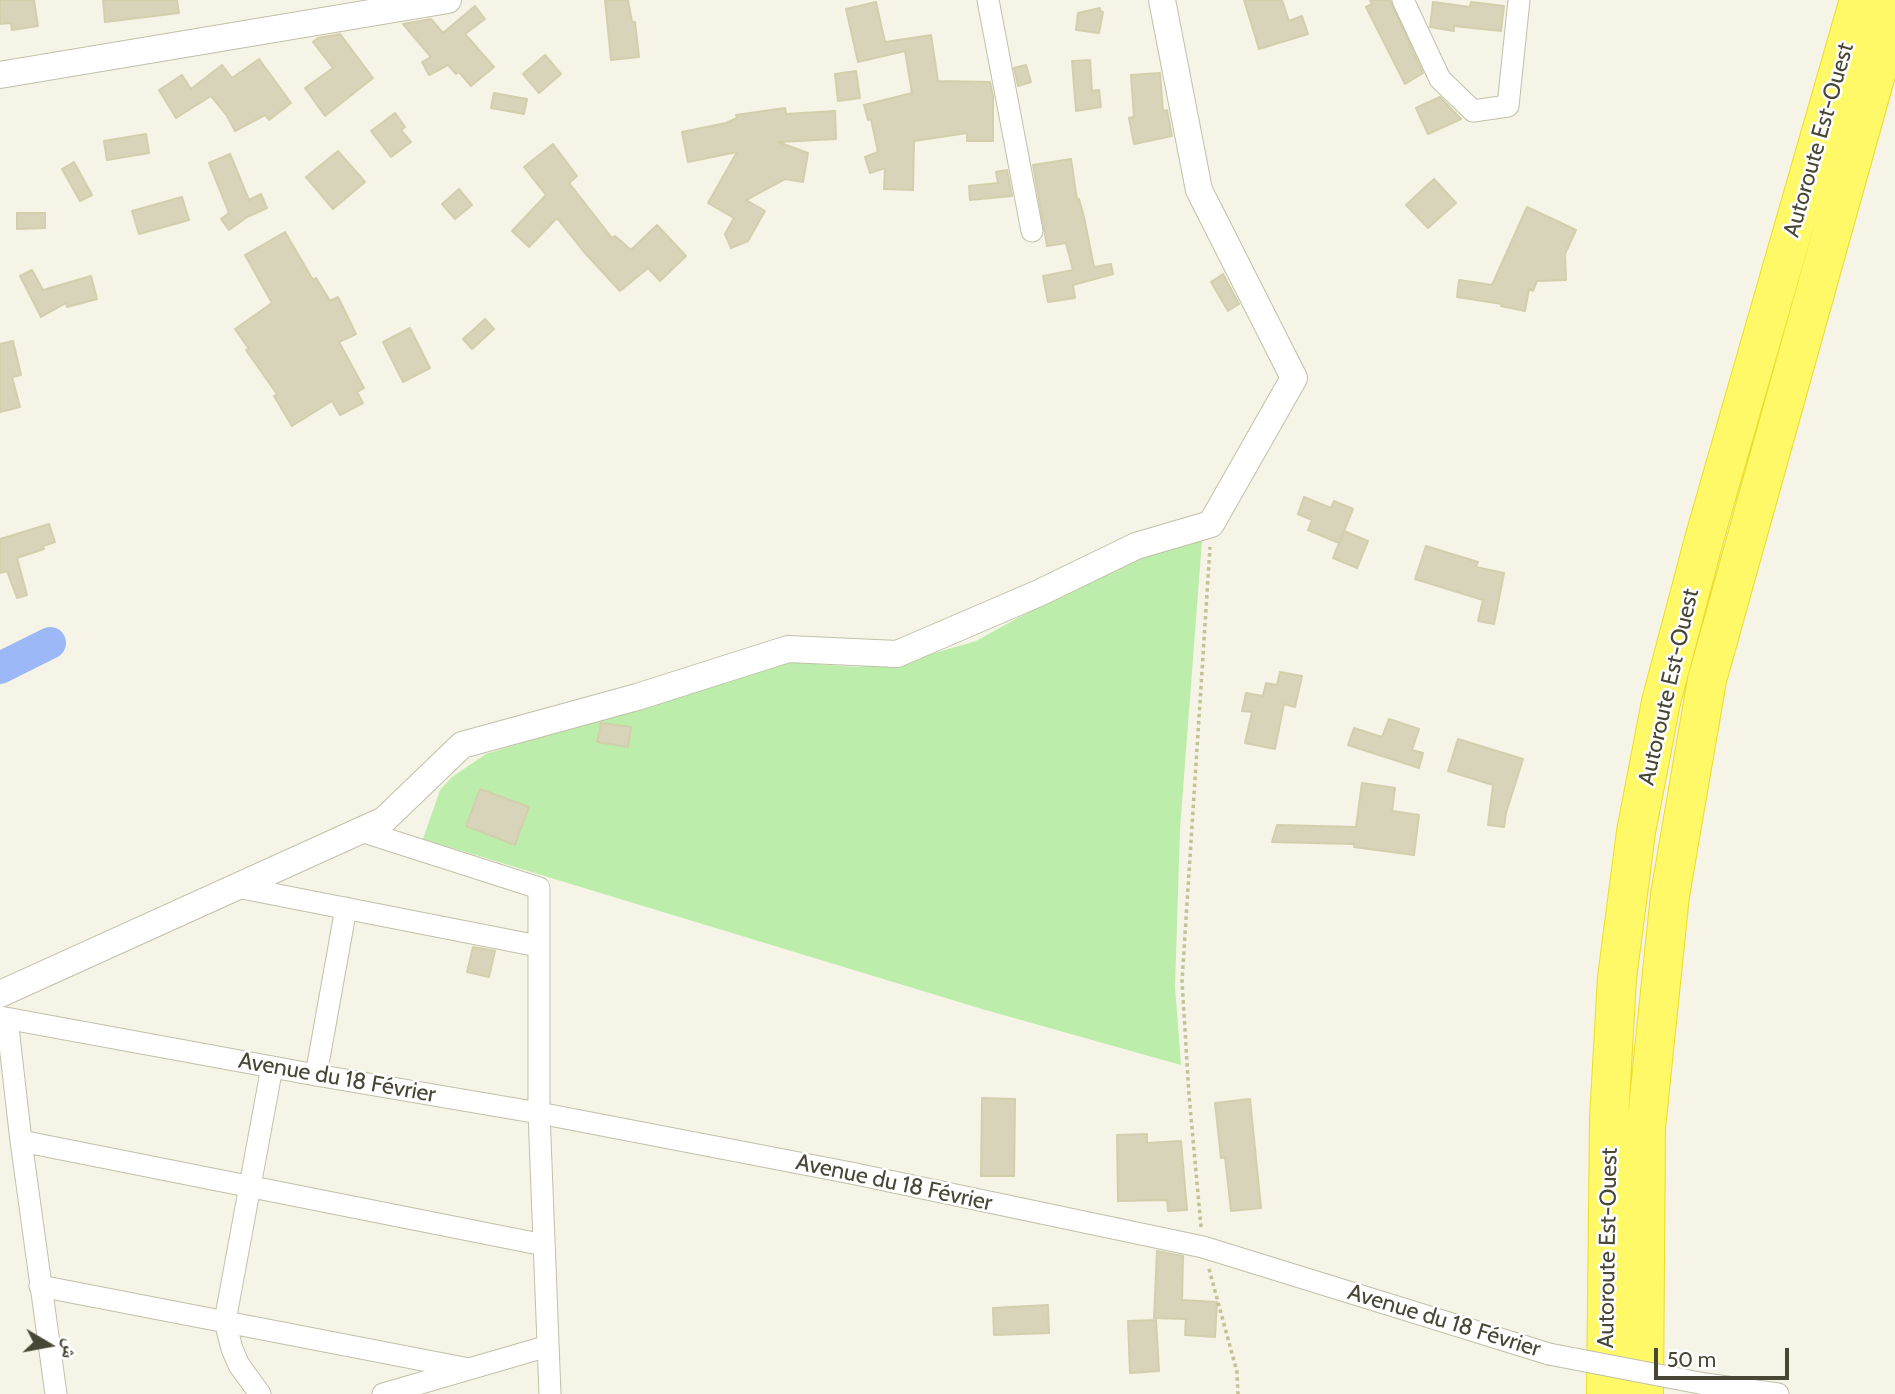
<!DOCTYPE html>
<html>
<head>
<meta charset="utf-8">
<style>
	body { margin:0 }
	#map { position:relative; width:1895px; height:1394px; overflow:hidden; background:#f5f4e6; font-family:Cabin,"Noto Naskh Arabic",sans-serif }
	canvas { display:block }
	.north { position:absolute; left:14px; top:1310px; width:70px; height:70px; -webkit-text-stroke:5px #fff; paint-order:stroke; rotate:100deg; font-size:19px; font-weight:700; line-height:28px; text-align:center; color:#484635 }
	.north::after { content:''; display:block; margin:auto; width:24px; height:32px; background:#484635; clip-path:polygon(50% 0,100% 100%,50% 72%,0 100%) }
	.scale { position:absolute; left:1654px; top:1348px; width:135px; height:32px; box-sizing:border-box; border:4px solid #484635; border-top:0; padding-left:9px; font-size:21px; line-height:24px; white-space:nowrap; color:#484635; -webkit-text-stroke:5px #fff; paint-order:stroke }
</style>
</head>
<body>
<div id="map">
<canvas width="1895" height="1394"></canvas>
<div class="north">ش</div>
<div class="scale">50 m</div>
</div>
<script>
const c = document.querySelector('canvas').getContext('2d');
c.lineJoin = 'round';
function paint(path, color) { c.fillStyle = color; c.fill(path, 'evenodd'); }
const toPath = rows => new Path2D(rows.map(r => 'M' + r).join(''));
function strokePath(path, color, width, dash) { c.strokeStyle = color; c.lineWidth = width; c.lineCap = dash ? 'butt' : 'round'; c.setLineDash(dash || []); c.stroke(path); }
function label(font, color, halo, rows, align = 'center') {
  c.font = font + ' Cabin,sans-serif'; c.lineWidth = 5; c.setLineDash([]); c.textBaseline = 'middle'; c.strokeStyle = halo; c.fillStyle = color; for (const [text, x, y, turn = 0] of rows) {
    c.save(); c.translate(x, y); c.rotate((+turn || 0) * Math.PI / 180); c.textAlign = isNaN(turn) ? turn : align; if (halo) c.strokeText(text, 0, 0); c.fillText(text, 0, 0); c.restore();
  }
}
const green = toPath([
	[1202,540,1180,829,1175,987,1181,1065,982,1009,423,839,440,790,452,777,486,754,786,662,856,667,904,662,976,641,1121,561]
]);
const river = toPath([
	[0,668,50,643]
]);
const building = toPath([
	[0,0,34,0,38,26,12,30,11,23,0,24,0,0],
	[103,0,177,0,179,13,105,22,103,0],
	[605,0,628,0,632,22,635,22,639,57,611,60,605,0],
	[1244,0,1282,0,1289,21,1302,16,1308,34,1259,49,1244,0],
	[1370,0,1390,0,1423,73,1405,84,1366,7,1372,4,1370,0],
	[876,2,885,42,931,35,938,81,990,82,993,96,993,141,967,141,967,133,914,141,913,190,884,189,885,168,870,173,865,157,878,152,871,119,868,120,864,105,912,93,905,51,858,62,846,9,876,2],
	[1433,2,1470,7,1471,2,1504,6,1501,31,1454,26,1454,31,1430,27,1433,2],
	[475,6,485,19,465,34,494,67,471,86,459,72,456,74,448,65,429,75,422,62,431,57,403,24,431,19,443,33,475,6],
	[1100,8,1100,11,1103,12,1099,33,1076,30,1078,13,1100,8],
	[340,34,373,78,325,116,305,88,333,68,313,42,318,38,340,34],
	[545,55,561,74,539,93,523,74,545,55],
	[259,59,291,103,269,120,265,115,235,131,227,116,211,96,176,118,159,90,182,75,191,89,222,65,232,78,259,59],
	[1090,60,1092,91,1099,90,1101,107,1076,111,1072,61,1090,60],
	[1026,65,1031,82,1018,86,1014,68,1026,65],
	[856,71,860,98,838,101,835,74,856,71],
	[1160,73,1163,111,1167,110,1172,136,1134,144,1129,118,1134,117,1131,75,1160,73],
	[494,93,527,99,524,114,491,108,494,93],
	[1440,97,1461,119,1428,134,1416,108,1440,97],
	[785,108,786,114,835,111,836,139,778,142,808,153,803,182,785,179,746,200,765,211,748,241,731,248,725,234,734,218,708,203,737,152,688,162,682,132,726,123,737,118,736,115,785,108],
	[395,113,405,127,401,130,411,142,391,157,371,131,395,113],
	[146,134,149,153,107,160,104,141,146,134],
	[553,144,577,176,569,183,612,238,615,236,631,250,657,225,686,256,660,281,648,268,620,291,584,252,557,218,529,247,512,231,546,195,524,167,553,144],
	[338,151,365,182,333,209,306,177,338,151],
	[230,154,249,200,261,194,267,208,247,217,229,230,221,219,229,213,209,163,230,154],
	[1071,159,1077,200,1079,199,1084,217,1094,267,1111,264,1113,274,1073,285,1075,298,1048,302,1043,276,1073,270,1066,243,1047,246,1033,165,1071,159],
	[74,162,92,195,80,201,62,169,74,162],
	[1007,170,1012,196,970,200,969,186,998,183,996,172,1007,170],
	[1434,179,1456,203,1428,228,1406,205,1434,179],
	[459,189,472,205,455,219,442,204,459,189],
	[182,197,189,220,139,234,132,211,182,197],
	[1527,207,1576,230,1565,254,1566,280,1537,281,1533,291,1529,289,1525,311,1501,306,1502,304,1457,297,1459,280,1492,285,1527,207],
	[17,213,45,213,45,228,17,229,17,213],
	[285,232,313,280,316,278,330,301,338,297,356,334,339,342,364,388,357,392,363,403,340,415,332,401,292,426,274,396,277,394,246,350,249,349,235,329,272,303,245,255,285,232],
	[32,270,43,290,91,276,97,299,67,307,66,303,41,317,20,276,32,270],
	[1223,274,1239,304,1228,311,1211,282,1223,274],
	[485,319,494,329,472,349,463,339,485,319],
	[410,328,430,368,403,382,383,342,410,328],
	[13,341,21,375,12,377,20,407,0,412,0,344,13,341],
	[1304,497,1331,508,1334,501,1353,509,1339,543,1308,530,1312,520,1298,514,1304,497],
	[49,524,55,542,43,546,44,549,17,558,27,595,17,598,7,571,0,573,0,539,49,524],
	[1344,531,1368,541,1357,568,1333,558,1344,531],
	[1426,546,1478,562,1476,567,1504,573,1494,624,1478,621,1483,600,1415,579,1426,546],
	[1280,672,1302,676,1295,707,1284,704,1275,749,1245,743,1252,712,1242,711,1246,693,1263,696,1266,683,1277,685,1280,672],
	[1389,719,1419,729,1412,750,1423,753,1419,768,1348,745,1354,728,1382,737,1389,719],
	[601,723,631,727,628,747,597,742,601,723],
	[1458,739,1523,759,1506,813,1504,827,1488,825,1493,785,1448,771,1458,739],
	[1362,783,1395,788,1392,811,1419,815,1414,855,1354,847,1354,844,1272,842,1277,825,1356,827,1362,783],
	[480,789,529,807,515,845,466,826,480,789],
	[473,947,495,951,489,977,467,972,473,947],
	[982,1098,1015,1099,1014,1176,981,1176,982,1098],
	[1250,1099,1261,1208,1231,1211,1225,1157,1221,1158,1215,1103,1250,1099],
	[1147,1134,1147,1143,1181,1141,1187,1210,1168,1211,1167,1200,1118,1201,1117,1135,1147,1134],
	[1157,1251,1183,1256,1182,1300,1217,1302,1215,1337,1185,1335,1186,1319,1154,1318,1157,1251],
	[1048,1305,1049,1333,994,1335,993,1308,1048,1305],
	[1156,1320,1159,1371,1130,1373,1128,1321,1156,1320]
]);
const path = toPath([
	[1201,1227,1189,1095,1182,981,1210,547],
	[1209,1269,1237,1372,1238,1394]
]);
const minor = toPath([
	[988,0,1032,231],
	[1403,0,1440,79,1473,111,1508,106,1519,0],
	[361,831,539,888,539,1113,550,1394],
	[237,887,538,946],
	[0,1017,316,1075,539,1113,851,1173,1203,1247,1549,1354],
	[7,1019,21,1141,56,1394],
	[316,1075,346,908],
	[21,1141,544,1245],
	[40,1286,469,1369],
	[1705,1384,1778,1394],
	[260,1394,239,1365,232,1349,225,1321,272,1067],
	[383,1394,548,1346]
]);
const tertiary = toPath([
	[0,75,448,0],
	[0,994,384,820,462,745,637,697,788,649,897,654,1039,593,1136,546,1211,524,1294,378,1199,190,1162,0]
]);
const motorway = toPath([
	[1606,1394,1609,1119,1617,978,1636,832,1661,702,1705,536,1859,0],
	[1644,1394,1646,1128,1670,895,1707,680,1895,6]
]);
const minorBridge = toPath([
	[1549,1354,1705,1384]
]);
const streetNames = [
	["Autoroute Est-Ouest",1819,140,-74],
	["Autoroute Est-Ouest",1669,687,-77],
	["Avenue du 18 Février",337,1078,10],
	["Avenue du 18 Février",894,1183,12],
	["Autoroute Est-Ouest",1608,1248,-89],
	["Avenue du 18 Février",1444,1321,17]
];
paint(green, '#bcedab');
strokePath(river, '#9db8f7', 32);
paint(building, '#d7d4ba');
strokePath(building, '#d3cfad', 2);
strokePath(minor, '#c1c0a8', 23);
strokePath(tertiary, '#c1c0a8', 28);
strokePath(motorway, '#ecdc28', 40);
strokePath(path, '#c4c197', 3.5, [3.5, 3.5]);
strokePath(minor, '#fff', 21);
strokePath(tertiary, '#fff', 26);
strokePath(motorway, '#fff867', 38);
strokePath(minorBridge, '#c1c0a8', 23, []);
strokePath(minorBridge, '#fff', 21);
label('23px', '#484635', '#fff', streetNames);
</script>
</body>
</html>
